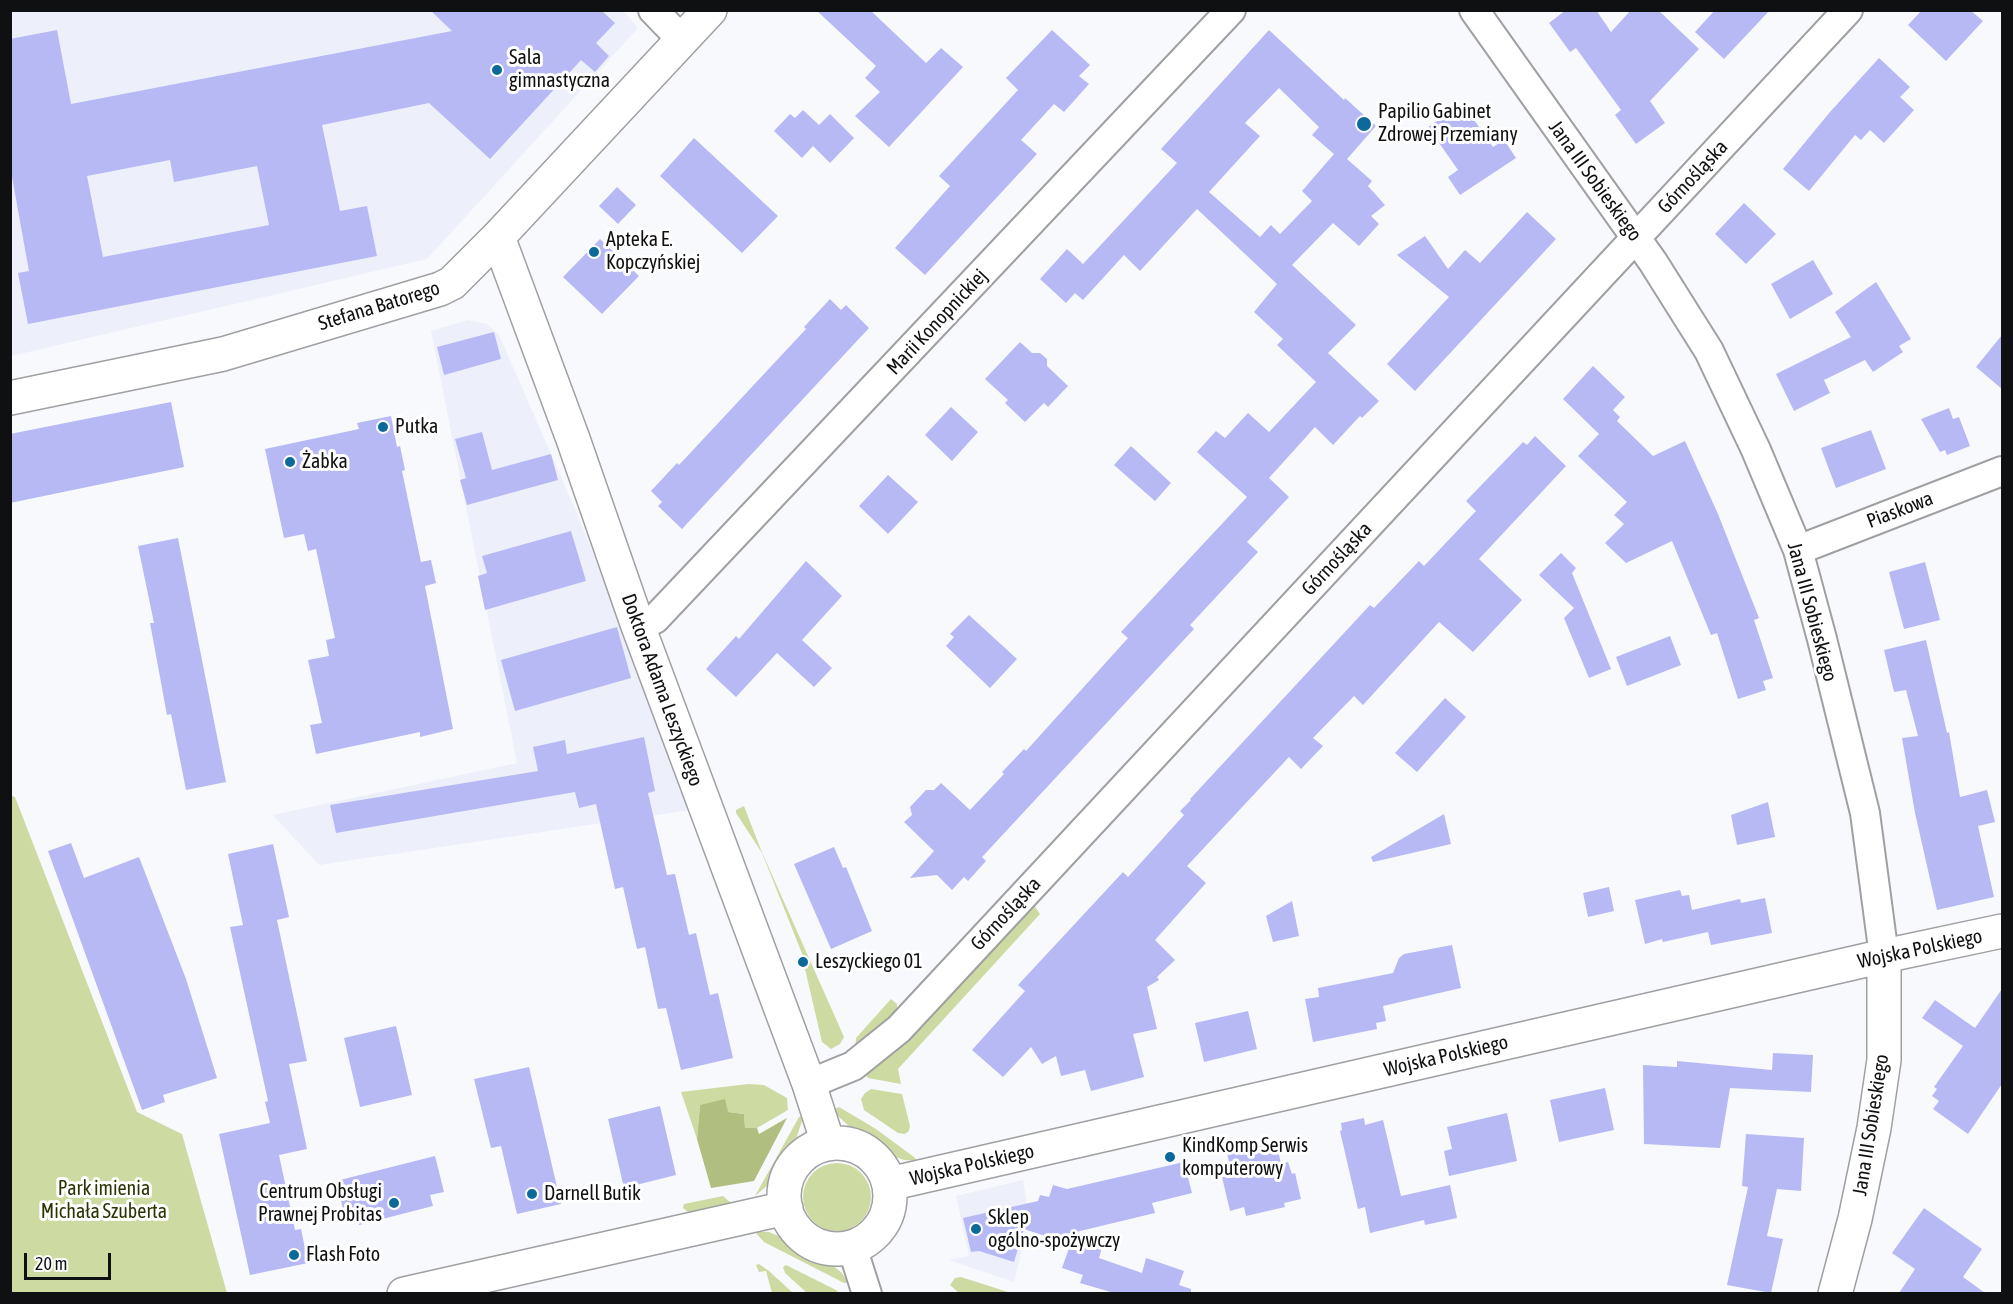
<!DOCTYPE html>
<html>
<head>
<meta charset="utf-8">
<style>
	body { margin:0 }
	#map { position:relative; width:2013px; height:1304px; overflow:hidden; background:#f8f9fc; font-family:"Asap Condensed",sans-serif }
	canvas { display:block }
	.frame { position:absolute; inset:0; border:12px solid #0f1011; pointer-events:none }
	.scale { position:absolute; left:24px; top:1253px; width:87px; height:27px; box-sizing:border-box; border:3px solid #0f1011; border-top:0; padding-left:8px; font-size:18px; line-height:21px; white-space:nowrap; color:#0f1011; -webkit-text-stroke:4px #fff; paint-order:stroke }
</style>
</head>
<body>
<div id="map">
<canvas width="2013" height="1304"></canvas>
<div class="frame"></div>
<div class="scale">20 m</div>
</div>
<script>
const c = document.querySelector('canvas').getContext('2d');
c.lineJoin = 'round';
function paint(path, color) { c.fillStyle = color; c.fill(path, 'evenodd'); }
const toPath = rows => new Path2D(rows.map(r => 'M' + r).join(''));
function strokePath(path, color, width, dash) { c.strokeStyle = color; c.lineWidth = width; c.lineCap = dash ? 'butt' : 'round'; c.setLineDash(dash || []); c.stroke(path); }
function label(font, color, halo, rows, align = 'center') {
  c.font = font + ' "Asap Condensed",sans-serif'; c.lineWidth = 6; c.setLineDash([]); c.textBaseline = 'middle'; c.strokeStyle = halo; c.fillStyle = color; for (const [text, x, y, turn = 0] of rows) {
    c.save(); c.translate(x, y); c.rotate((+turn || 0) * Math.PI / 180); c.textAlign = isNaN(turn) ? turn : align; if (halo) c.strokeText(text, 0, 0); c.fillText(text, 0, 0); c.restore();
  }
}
const built = toPath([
	[623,10,638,28,427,259,11,356,10,11],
	[468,320,487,324,499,335,575,509,697,809,319,865,273,815,517,763,431,331],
	[1023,1180,1027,1205,1024,1241,1014,1282,949,1260,969,1256,956,1196]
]);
const green = toPath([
	[10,795,15,797,137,1112,182,1134,227,1293,11,1293],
	[744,806,761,850,844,1037,840,1044,831,1049,822,1042,805,969,808,968,806,955,803,956,762,853,736,813,736,810],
	[1034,905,1040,914,898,1069,901,1084,868,1078,863,1071],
	[891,999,897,1004,897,1011,855,1052,856,1038],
	[748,1084,764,1085,787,1098,788,1110,757,1128,745,1128,744,1114,728,1112,700,1105,697,1139,681,1092],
	[871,1089,902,1094,910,1126,909,1131,905,1134,898,1133,864,1110,861,1099,865,1093],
	[839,1107,876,1129,914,1157,917,1161,904,1160,893,1156,870,1139,853,1130,838,1116,834,1109],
	[799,1117,801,1117,802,1121,795,1142,780,1162,768,1185,755,1196],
	'803 1197a34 34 0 1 1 68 0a34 34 0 1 1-68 0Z',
	[723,1196,731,1203,689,1213,683,1208,684,1204],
	[755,1232,769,1232,781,1237,799,1250,832,1265,842,1273,848,1283,844,1283,764,1242],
	[759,1264,769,1271,793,1293,772,1293,766,1271,759,1272,756,1265],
	[786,1265,836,1290,839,1293,807,1293,785,1273,783,1267],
	[961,1277,1011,1293,959,1293,950,1285,955,1278]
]);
const forest = toPath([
	[725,1099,728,1112,744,1114,745,1128,757,1128,759,1134,787,1118,754,1181,711,1188,697,1139,700,1105]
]);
const building = toPath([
	[430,10,601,10,615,23,596,43,609,56,595,72,581,60,490,159,429,103,322,125,340,211,367,206,377,256,28,324,18,273,29,271,10,166,10,39,57,30,71,104,452,31],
	[170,160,174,182,257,166,269,225,103,257,87,176],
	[816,10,870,10,926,63,941,48,963,67,889,147,855,116,880,92,865,78,876,66],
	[1566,10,1596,10,1611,32,1631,10,1658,10,1699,49,1650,101,1665,123,1636,144,1615,115,1621,110,1576,48,1570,52,1549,23],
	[1715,10,1770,10,1724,59,1695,32],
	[1922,10,1970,10,1983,21,1946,61,1908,25],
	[1052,30,1090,65,1079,76,1089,84,1064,112,1054,104,1021,140,1037,154,925,275,895,248,950,186,939,176,1018,90,1006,78],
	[1269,30,1344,100,1345,98,1376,126,1347,159,1372,181,1368,186,1385,205,1371,216,1379,224,1359,246,1333,223,1292,265,1356,325,1328,353,1379,401,1362,418,1360,416,1333,445,1315,427,1269,478,1289,497,1247,542,1258,552,1190,625,1194,629,982,857,986,861,968,881,964,877,952,890,937,875,910,878,934,851,904,822,912,815,910,807,926,790,934,790,941,783,970,810,1004,774,1002,772,1024,749,1026,751,1128,638,1121,632,1247,497,1197,452,1216,431,1225,438,1248,413,1269,432,1316,382,1277,345,1283,339,1254,312,1277,284,1197,209,1140,271,1124,255,1083,300,1075,293,1066,303,1040,279,1067,249,1083,264,1177,163,1161,149],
	[1279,88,1319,127,1312,135,1334,154,1302,191,1312,201,1280,234,1271,225,1260,237,1209,192,1260,136,1245,123],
	[1879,58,1910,87,1900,97,1914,110,1884,143,1870,130,1861,140,1855,135,1809,191,1783,169,1830,112],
	[1463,104,1493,147,1504,140,1516,158,1460,195,1448,177,1458,170,1428,127],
	[803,110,819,125,830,114,854,138,830,163,813,146,802,158,774,131,790,114,795,118],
	[694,138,778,216,742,253,660,176],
	[617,187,636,205,618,224,599,206],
	[1744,203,1776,234,1746,264,1715,234],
	[1527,212,1556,239,1415,391,1387,364,1449,297,1397,255,1425,236,1448,269,1465,250,1480,263],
	[600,239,639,276,602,314,563,277],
	[1813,260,1833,294,1790,319,1771,284],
	[1876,282,1911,339,1899,346,1903,352,1873,372,1865,360,1824,380,1830,393,1794,411,1776,374,1851,337,1835,312],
	[830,299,841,310,846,305,869,328,682,529,658,506,662,502,651,491,677,463,679,465,806,329,804,327],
	[494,332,501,359,444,375,437,347],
	[2002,335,2002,389,1976,367],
	[1020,342,1032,353,1040,353,1047,359,1047,366,1068,386,1048,407,1044,403,1025,422,1005,403,1008,400,985,379],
	[1593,366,1625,397,1613,410,1620,417,1617,421,1653,456,1685,441,1718,514,1759,618,1754,620,1773,678,1763,681,1766,690,1738,699,1717,633,1711,635,1672,541,1626,563,1605,543,1624,524,1614,515,1627,502,1578,456,1599,434,1563,399],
	[171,402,184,467,10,503,10,434],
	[951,407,978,432,952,461,925,435],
	[1949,408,1953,419,1959,417,1970,446,1947,455,1945,450,1940,452,1921,419],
	[391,416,397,447,400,446,405,470,402,471,421,562,431,560,436,583,425,586,453,729,420,737,420,732,316,754,310,725,322,723,308,660,329,656,326,640,335,638,316,549,308,551,304,534,284,538,265,449,359,429,357,423],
	[1871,430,1886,469,1836,488,1821,448],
	[482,432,492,470,551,454,558,480,467,505,460,480,466,478,455,439],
	[1535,436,1566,466,1479,559,1522,600,1473,652,1439,622,1363,705,1354,696,1313,738,1323,746,1301,769,1289,757,1187,866,1206,883,1155,940,1175,960,1157,977,1159,980,1147,987,1157,1029,1133,1034,1144,1077,1091,1091,1085,1070,1061,1076,1056,1056,1042,1064,1031,1047,1003,1077,972,1050,1025,991,1018,985,1123,872,1128,877,1184,815,1180,811,1191,800,1190,799,1370,605,1374,608,1419,561,1424,566,1476,511,1466,501,1523,442,1527,445],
	[1131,446,1171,483,1155,501,1114,465],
	[888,475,918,502,888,534,859,506],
	[571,531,586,581,485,610,478,576,487,573,482,556],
	[178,538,226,782,186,790,171,714,167,715,150,623,154,623,138,546],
	[1561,553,1576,568,1572,573,1611,669,1589,678,1564,618,1574,608,1539,575],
	[806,561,842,596,802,640,832,668,814,687,777,653,736,697,706,669,736,636,739,639],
	[1925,562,1940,620,1904,629,1889,572],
	[969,615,1017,659,990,688,946,646,954,637,950,634],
	[617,627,631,678,515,711,501,660],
	[1670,636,1681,665,1627,686,1616,657],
	[1926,640,1947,733,1949,732,1960,797,1987,790,1995,822,1978,826,1994,897,1937,910,1915,813,1902,738,1918,736,1906,690,1894,692,1884,650],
	[1445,698,1466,717,1417,772,1395,753],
	[644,737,655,791,648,793,667,875,675,874,689,935,696,933,710,995,718,993,733,1058,681,1070,666,1008,658,1009,645,947,637,949,623,887,615,889,596,804,579,808,575,792,336,833,330,805,538,771,533,747,565,740,567,754],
	[1768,802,1775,837,1737,845,1731,815],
	[1444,814,1451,844,1373,862,1371,857],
	[71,843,84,878,139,857,186,979,217,1078,163,1095,165,1102,142,1110,48,851],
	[273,844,289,917,277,920,307,1061,289,1064,307,1149,279,1155,295,1230,301,1229,308,1263,250,1275,219,1134,270,1123,265,1102,268,1101,230,927,243,925,228,854],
	[834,847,843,868,846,867,872,931,831,949,794,864],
	[1609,887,1614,911,1588,917,1583,893],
	[1680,890,1682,896,1689,895,1692,910,1740,899,1741,903,1765,898,1772,933,1711,945,1708,932,1663,942,1662,939,1645,944,1635,900],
	[1292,901,1299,936,1273,942,1266,916],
	[1452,945,1461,988,1383,1006,1386,1021,1376,1023,1377,1029,1313,1042,1305,999,1319,997,1318,988,1393,973,1399,958,1404,954],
	[2002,989,2002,1084,1968,1134,1933,1109,1939,1101,1932,1096,1937,1089,1934,1087,1963,1046,1922,1018,1935,1000,1975,1028],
	[1248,1011,1257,1049,1204,1062,1195,1023],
	[396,1026,412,1095,360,1107,344,1038],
	[1773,1053,1813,1055,1811,1092,1730,1088,1720,1148,1644,1144,1643,1065,1677,1067,1677,1061,1772,1070],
	[529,1067,561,1204,517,1214,501,1146,491,1148,474,1079],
	[1605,1088,1614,1130,1559,1142,1550,1100],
	[660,1106,676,1175,624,1188,608,1119],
	[1507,1113,1517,1161,1449,1176,1444,1151,1452,1149,1447,1127],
	[1364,1118,1365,1125,1383,1120,1401,1196,1450,1185,1457,1218,1425,1225,1424,1220,1370,1233,1365,1207,1358,1209,1340,1131,1342,1130,1341,1123],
	[1746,1134,1804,1138,1801,1191,1777,1189,1767,1236,1783,1239,1771,1293,1727,1285,1748,1187,1742,1186],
	[1276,1141,1281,1164,1288,1162,1292,1174,1295,1173,1301,1199,1284,1203,1285,1207,1246,1216,1244,1207,1230,1211,1222,1177,1232,1175,1227,1153],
	[435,1156,444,1192,430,1195,433,1206,359,1225,355,1210,344,1213,336,1181],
	[1184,1162,1192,1193,1152,1203,1155,1213,1051,1238,1024,1229,1014,1262,979,1251,971,1252,963,1218,1038,1201,1040,1195,1049,1197,1053,1185,1067,1189],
	[1924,1208,1982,1249,1963,1277,1985,1293,1899,1293,1915,1269,1892,1253],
	[1074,1234,1103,1244,1099,1258,1142,1273,1146,1258,1184,1271,1179,1285,1191,1289,1191,1293,1114,1293,1080,1283,1083,1275,1062,1268]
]);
const street = toPath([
	[653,10,682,40],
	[1474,10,1653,262,1709,351,1756,450,1798,550,1822,639,1865,813,1884,956],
	[1798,550,2002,471],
	[638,626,655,619,1231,10],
	[809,1084,853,1066,899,1029,1848,10],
	[852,1247,867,1294]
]);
const secondary = toPath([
	[498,237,573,439,638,626,809,1084,828,1143],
	[10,398,223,354,440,289,452,283,498,237,710,10],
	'784 1196a53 53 0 1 1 106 0a53 53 0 1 1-106 0Z',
	[889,1184,1884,956,2002,931],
	[404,1294,786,1208],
	[1835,1294,1855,1219,1874,1128,1884,1060,1884,956]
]);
const markers = [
	[497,70,6,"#0c6999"],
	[1364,124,8,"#0c6999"],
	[594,252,6,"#0c6999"],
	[383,427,6,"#0c6999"],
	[290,462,6,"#0c6999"],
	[803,962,6,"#0c6999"],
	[1170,1157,6,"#0c6999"],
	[532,1194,6,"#0c6999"],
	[394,1203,6,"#0c6999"],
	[976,1229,6,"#0c6999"],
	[294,1255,6,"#0c6999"]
];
const poiNames = [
	["Sala",509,58],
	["gimnastyczna",509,81],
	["Papilio Gabinet",1378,112],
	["Zdrowej Przemiany",1378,135],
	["Apteka E.",606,240],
	["Kopczyńskiej",606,263],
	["Putka",395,427],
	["Żabka",302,462],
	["Leszyckiego 01",815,962],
	["KindKomp Serwis",1182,1146],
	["komputerowy",1182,1169],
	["Centrum Obsługi",382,1192,"right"],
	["Prawnej Probitas",382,1215,"right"],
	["Darnell Butik",544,1194],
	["Sklep",988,1218],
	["ogólno-spożywczy",988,1241],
	["Flash Foto",306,1255]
];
const streetNames = [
	["Górnośląska",1693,177,-47],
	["Jana III Sobieskiego",1595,181,54],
	["Stefana Batorego",379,306,-17],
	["Marii Konopnickiej",937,322,-47],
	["Piaskowa",1900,510,-21],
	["Górnośląska",1337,559,-47],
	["Jana III Sobieskiego",1812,612,75],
	["Doktora Adama Leszyckiego",662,690,70],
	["Górnośląska",1006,914,-47],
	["Wojska Polskiego",1920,949,-12],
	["Wojska Polskiego",1446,1056,-13],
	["Jana III Sobieskiego",1871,1125,-81],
	["Wojska Polskiego",972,1165,-13]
];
const parkNames = [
	["Park imienia",104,1189],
	["Michała Szuberta",104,1212]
];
paint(built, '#edeffa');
paint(green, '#cddba3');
paint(forest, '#b0be80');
paint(building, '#b7b9f5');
strokePath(street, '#a0a0a3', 32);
strokePath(secondary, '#a0a0a3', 36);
strokePath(street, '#fff', 28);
strokePath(secondary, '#fff', 33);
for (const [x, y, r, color] of markers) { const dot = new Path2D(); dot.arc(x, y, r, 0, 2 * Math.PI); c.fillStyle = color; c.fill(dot); strokePath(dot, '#fff', 2); }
label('20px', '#0f1011', '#fff', poiNames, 'left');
label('20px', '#0f1011', '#fff', streetNames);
label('20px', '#2c3404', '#fff', parkNames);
</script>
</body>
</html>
